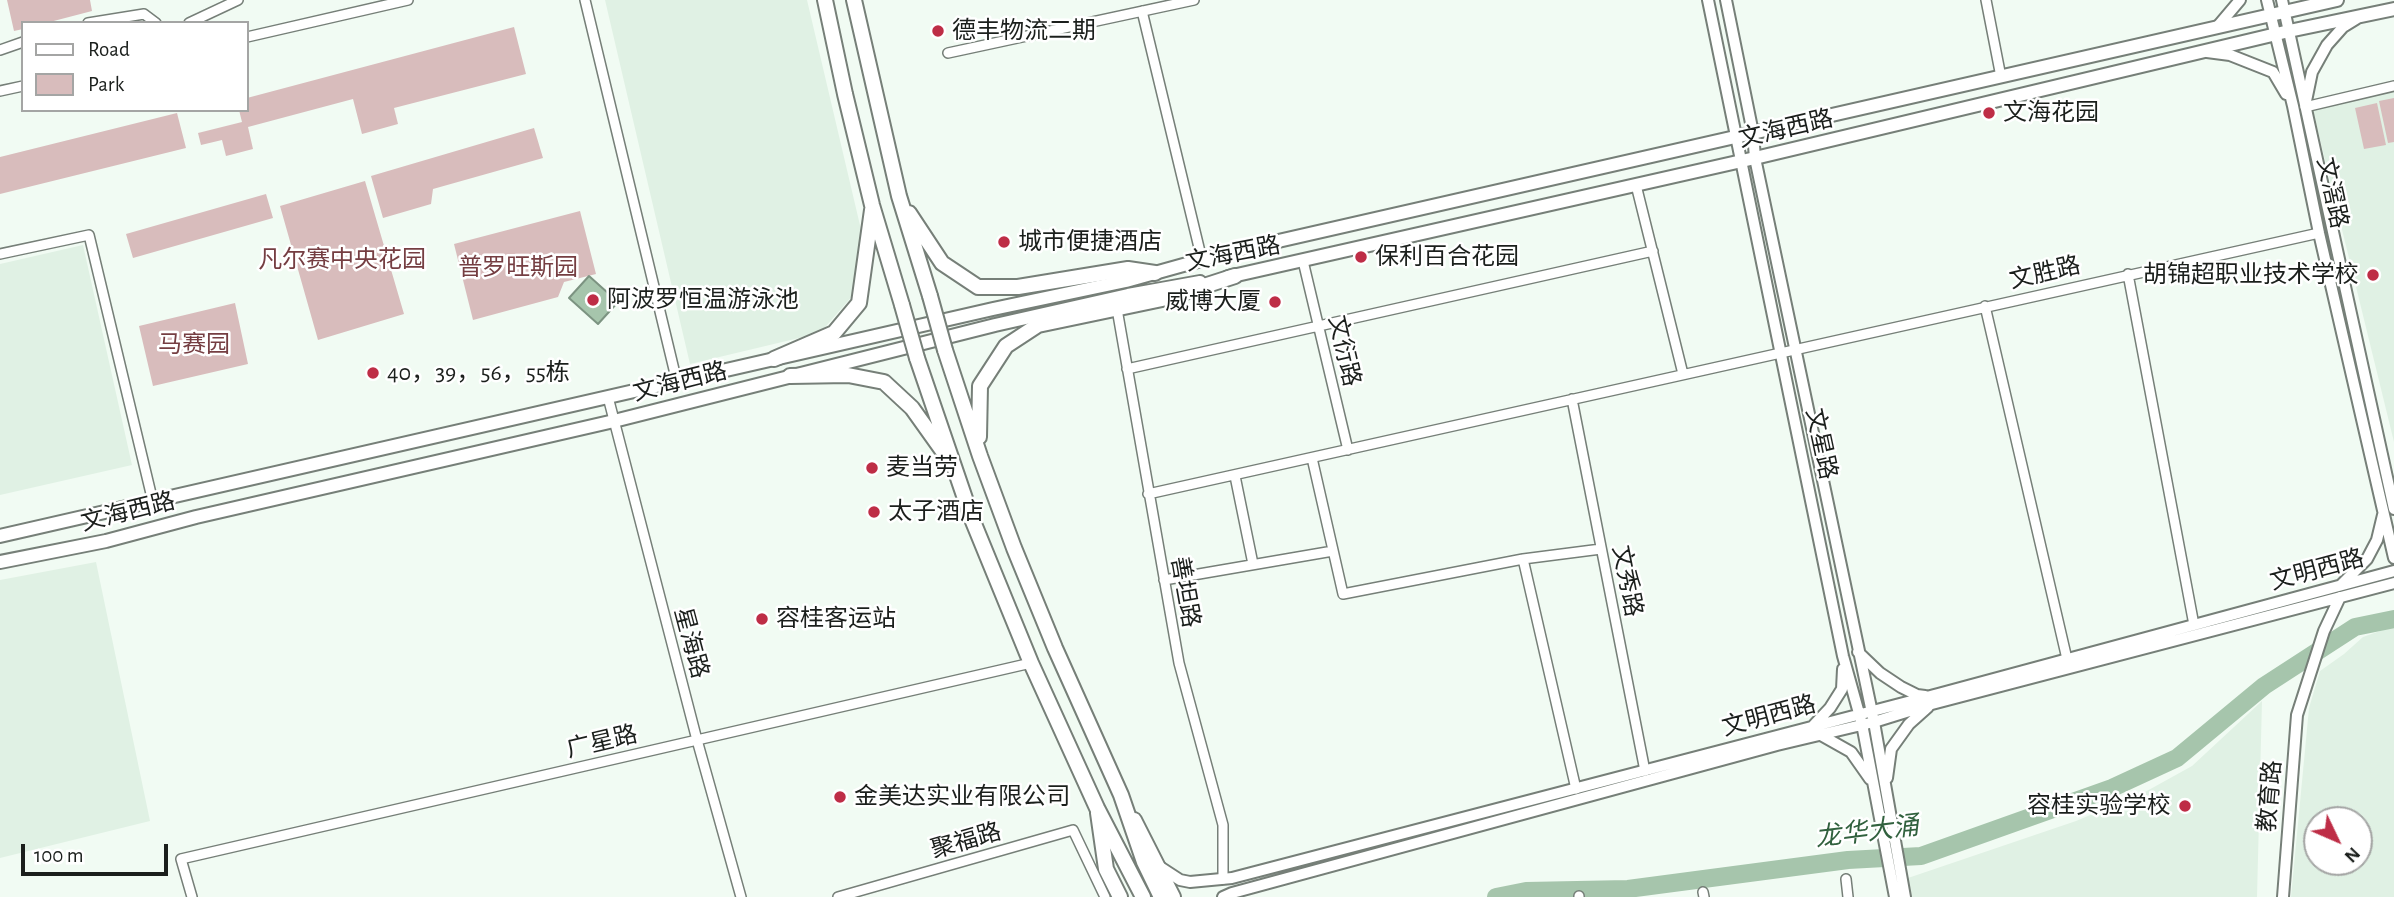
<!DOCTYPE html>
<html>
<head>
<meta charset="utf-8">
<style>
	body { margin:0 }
	#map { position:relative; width:2394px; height:897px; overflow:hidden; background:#f1fbf3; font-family:"Alegreya Sans",sans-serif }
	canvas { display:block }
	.legend { position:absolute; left:21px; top:21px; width:228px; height:91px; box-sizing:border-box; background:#fff; border:2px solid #a4a5a4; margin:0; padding:9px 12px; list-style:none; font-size:21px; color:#1b1f1c }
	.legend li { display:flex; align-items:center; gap:14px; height:35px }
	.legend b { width:35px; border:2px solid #a4a5a4 }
	.north { position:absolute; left:2303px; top:806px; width:70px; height:70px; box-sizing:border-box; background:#fff; border:2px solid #a4a5a4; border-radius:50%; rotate:134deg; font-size:19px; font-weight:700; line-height:28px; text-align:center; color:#1b1f1c }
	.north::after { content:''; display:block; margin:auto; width:24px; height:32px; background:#be2d46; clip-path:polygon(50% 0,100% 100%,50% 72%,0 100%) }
	.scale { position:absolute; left:21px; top:844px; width:147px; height:32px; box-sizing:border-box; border:4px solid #1b1f1c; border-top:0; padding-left:9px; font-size:21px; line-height:24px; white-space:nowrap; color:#1b1f1c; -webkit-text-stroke:5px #fff; paint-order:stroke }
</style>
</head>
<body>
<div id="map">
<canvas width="2394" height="897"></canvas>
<ul class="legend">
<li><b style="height:9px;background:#fff"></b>Road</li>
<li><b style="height:19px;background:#d8bcbc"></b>Park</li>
</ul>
<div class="north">N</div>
<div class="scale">100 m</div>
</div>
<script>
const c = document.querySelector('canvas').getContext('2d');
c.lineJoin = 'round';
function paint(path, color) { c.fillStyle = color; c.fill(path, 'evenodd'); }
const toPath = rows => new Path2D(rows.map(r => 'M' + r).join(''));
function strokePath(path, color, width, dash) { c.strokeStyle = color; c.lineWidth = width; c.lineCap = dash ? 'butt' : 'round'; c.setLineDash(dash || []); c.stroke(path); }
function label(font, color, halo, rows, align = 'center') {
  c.font = font + ' "Alegreya Sans","Noto Sans SC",sans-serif'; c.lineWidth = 5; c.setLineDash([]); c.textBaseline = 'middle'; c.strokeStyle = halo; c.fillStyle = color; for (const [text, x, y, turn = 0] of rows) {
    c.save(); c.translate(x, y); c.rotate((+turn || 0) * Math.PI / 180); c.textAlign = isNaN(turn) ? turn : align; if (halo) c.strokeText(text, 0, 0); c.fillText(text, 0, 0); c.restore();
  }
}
const built = toPath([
	[605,0,807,0,867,255,855,293,820,333,690,364],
	[2394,88,2394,442,2312,107],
	[83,245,132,465,0,495,0,264],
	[96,562,150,821,0,858,0,580],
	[2394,626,2394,897,2291,897,2309,708,2320,671,2344,654,2363,637],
	[2317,820,2359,820,2359,862,2317,862],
	[2262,701,2257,897,1912,897,1908,878,2076,821,2145,792,2192,766]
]);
const green = toPath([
	[7,0,90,0,92,11,46,23,23,23,23,29,14,31],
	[514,27,526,74,394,108,398,124,362,134,353,99,248,127,253,149,226,156,222,140,201,145,198,133,242,122,239,110,247,110,247,98],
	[2394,98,2394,142,2388,143,2379,101],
	[2377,103,2386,145,2364,149,2355,108],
	[177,113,186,148,0,194,0,157],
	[534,128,543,158,433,189,431,204,383,218,371,176],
	[365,181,404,314,318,340,280,206],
	[266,194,273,218,133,258,126,234],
	[580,211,596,274,564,282,558,297,473,320,454,244],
	[235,303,248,364,153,386,139,326]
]);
const water = toPath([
	[589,276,618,302,598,324,569,298,589,276]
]);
const river = toPath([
	[1496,897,1526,891,1628,889,1848,860,1921,856,2112,788,2177,758,2264,686,2355,627,2394,619]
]);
const minor = toPath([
	[585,0,677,382],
	[1986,0,2001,77],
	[1142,11,1202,260],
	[88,23,144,14,156,23],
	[189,23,238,0],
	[247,37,408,0],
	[0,50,23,42],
	[948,53,1194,0],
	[0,91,23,86],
	[2305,107,2394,86],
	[1636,185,1683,374],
	[0,254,89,235,153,502],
	[1303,261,1348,450],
	[2128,274,2194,625],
	[1985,306,2067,659],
	[1117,309,1179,663,1223,825,1223,879],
	[1127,369,1653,251],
	[608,397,697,740,741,897],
	[1572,399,1645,771],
	[1312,458,1343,594,1523,559,1601,549],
	[1235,476,1253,564],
	[1148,494,2319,233],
	[1523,559,1576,789],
	[1164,580,1333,551],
	[1846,879,1848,897],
	[1703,892,1704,897],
	[1579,896,1579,897],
	[192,897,181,859,1031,663],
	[838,897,1073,830,1105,897]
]);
const tertiary = toPath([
	[1708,0,1843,656,1862,724,1895,897],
	[1726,0,1753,133,1755,158,1874,722,1905,897],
	[2267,0,2293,106,2319,233,2394,558],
	[2282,0,2394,509],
	[2218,26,2240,0],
	[2207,52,2230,55,2273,72,2286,94],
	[2306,101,2312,72,2327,45,2343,27,2356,19],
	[2342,584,2367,559,2377,540,2383,515],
	[1858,652,1880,673,1901,687,1917,695,1925,696],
	[1813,726,1830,708,1842,689,1843,669],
	[1819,734,1851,752,1870,779],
	[1887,778,1891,749,1909,724,1928,707],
	[1157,865,1180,880,1190,882,1232,878,1938,694,2394,571],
	[1223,897,1232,893,1777,745,1874,722,1932,704,2394,583],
	[2283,897,2297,715,2324,631,2340,597]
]);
const secondary = toPath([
	[1228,277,1755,158,2289,31,2394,9],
	[0,536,993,309,1126,281,1230,252,2337,0],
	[0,562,106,541,196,517,614,421,995,325,1128,295,1200,282]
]);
const primary = toPath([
	[1098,813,1106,869,1120,897],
	[1134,820,1173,897]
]);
const trunk = toPath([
	[825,0,845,94,872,205,902,305],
	[854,0,899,196,930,296],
	[909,213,942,263,978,287,1018,287,1128,269,1155,273],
	[945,350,980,456,1014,548,1055,648,1121,795,1144,862,1161,897],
	[917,358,972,519,1031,663,1097,808,1143,897],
	[774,359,834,333,859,303,872,210],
	[790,376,848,375,884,382,912,408,942,450],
	[979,437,980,386,1006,346,1038,325,1167,298,1235,276]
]);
const trunkBridge = toPath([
	[930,296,945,350],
	[902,305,917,358]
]);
const markers = [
	[938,31,7,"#be2d46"],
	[1989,113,7,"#be2d46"],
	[1004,242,7,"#be2d46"],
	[1361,257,7,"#be2d46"],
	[2373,275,7,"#be2d46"],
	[593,300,7,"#be2d46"],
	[1275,302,7,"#be2d46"],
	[373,373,7,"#be2d46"],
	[872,468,7,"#be2d46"],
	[874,512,7,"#be2d46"],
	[762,619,7,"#be2d46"],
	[840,797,7,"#be2d46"],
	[2185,806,7,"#be2d46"]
];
const poiNames = [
	["德丰物流二期",952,31],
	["文海花园",2003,113],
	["城市便捷酒店",1018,242],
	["保利百合花园",1375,257],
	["胡锦超职业技术学校",2359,275,"right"],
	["阿波罗恒温游泳池",607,300],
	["威博大厦",1261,302,"right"],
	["40，39，56，55栋",387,373],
	["麦当劳",886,468],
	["太子酒店",888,512],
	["容桂客运站",776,619],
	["金美达实业有限公司",854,797],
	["容桂实验学校",2171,806,"right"]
];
const streetNames = [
	["文海西路",1786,129,-13],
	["文滘路",2332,193,78],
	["文海西路",1233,254,-11],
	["文胜路",2045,273,-13],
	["文衍路",1344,351,77],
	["文海西路",680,382,-14],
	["文星路",1821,444,78],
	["文海西路",128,512,-14],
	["文明西路",2317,570,-15],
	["文秀路",1627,581,79],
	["善坦路",1185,592,80],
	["星海路",691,643,75],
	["文明西路",1769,716,-15],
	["广星路",602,742,-13],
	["教育路",2270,796,-85],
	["聚福路",966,841,-16]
];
const parkNames = [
	["凡尔赛中央花园",342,260],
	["普罗旺斯园",518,268],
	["马赛园",194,345]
];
const waterNames = [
	["龙华大涌",1867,832,-7]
];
paint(built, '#e0f1e4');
paint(green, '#d8bcbc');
paint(water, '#a6c5ac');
strokePath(water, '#7c9381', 2);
strokePath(river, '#a6c5ac', 18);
strokePath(minor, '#767f78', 12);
strokePath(tertiary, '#767f78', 14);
strokePath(secondary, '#767f78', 16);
strokePath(primary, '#767f78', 18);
strokePath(trunk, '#767f78', 18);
strokePath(minor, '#fff', 9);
strokePath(tertiary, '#fff', 10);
strokePath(secondary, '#fff', 12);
strokePath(primary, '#fff', 14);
strokePath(trunk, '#fff', 14);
strokePath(trunkBridge, '#767f78', 18, []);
strokePath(trunkBridge, '#fff', 14);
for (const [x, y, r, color] of markers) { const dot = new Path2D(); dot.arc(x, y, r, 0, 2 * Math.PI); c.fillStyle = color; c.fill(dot); strokePath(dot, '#fff', 2.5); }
label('24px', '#1b1f1c', '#fff', poiNames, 'left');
label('24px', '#1b1f1c', '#fff', streetNames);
label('24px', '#753e42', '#fff', parkNames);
label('italic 26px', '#31613e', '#fff', waterNames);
</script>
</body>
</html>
